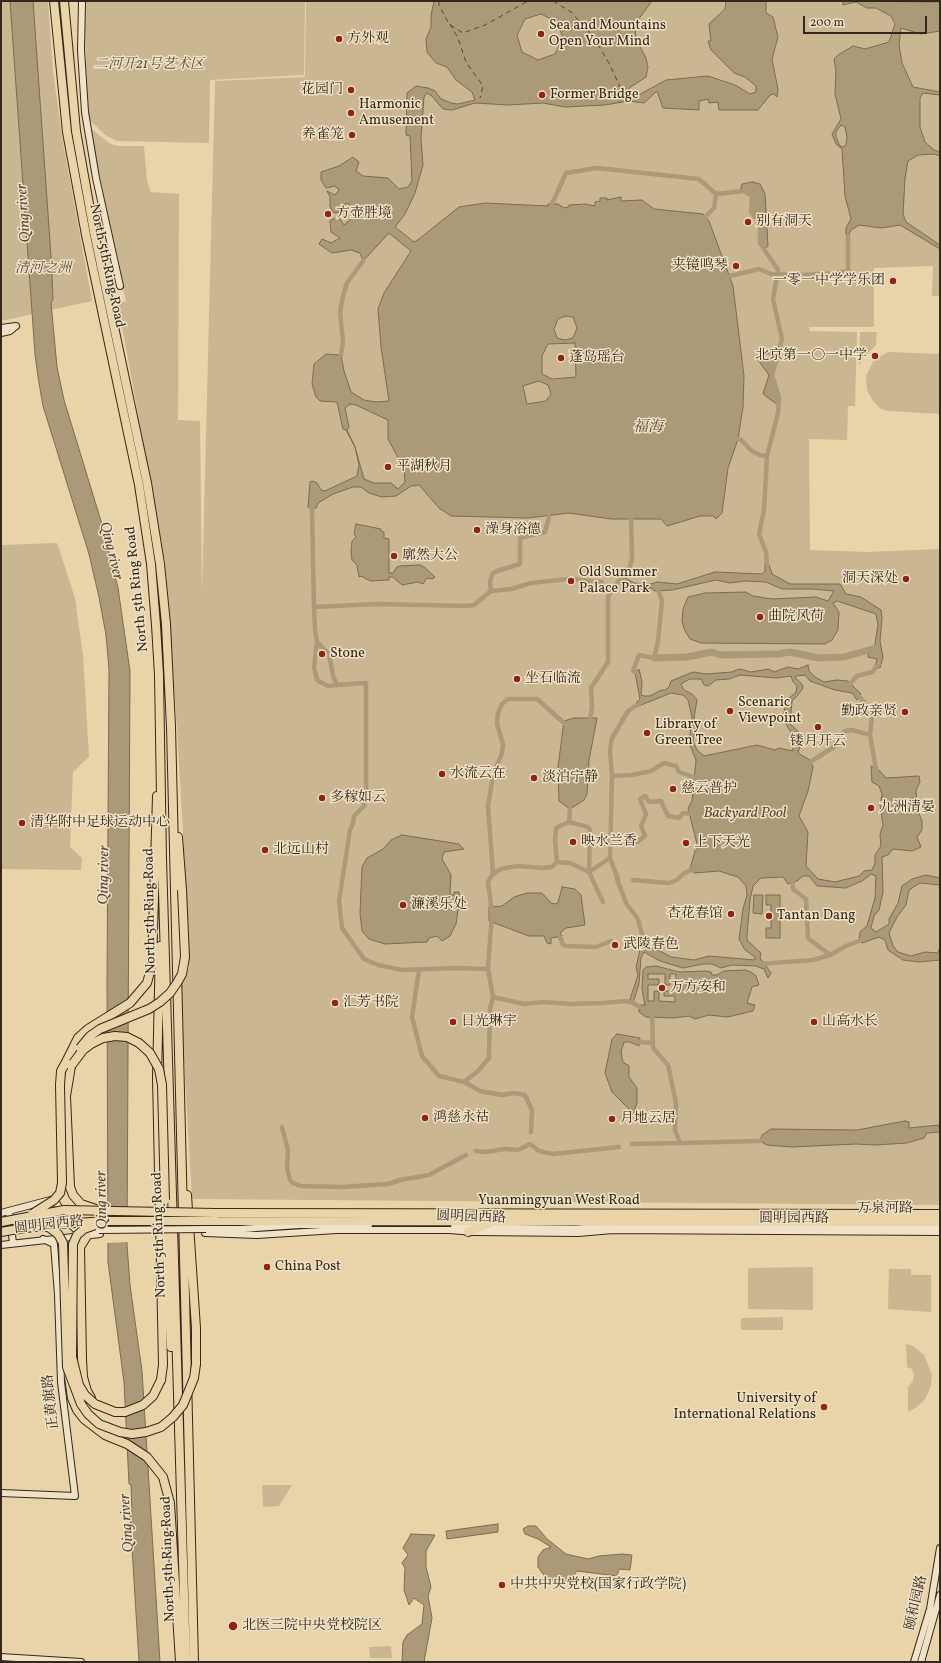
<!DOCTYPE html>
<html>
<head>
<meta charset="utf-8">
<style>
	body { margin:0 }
	#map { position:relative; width:941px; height:1663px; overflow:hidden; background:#e9d3a9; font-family:Vollkorn,serif }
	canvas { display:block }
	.frame { position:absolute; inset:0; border:2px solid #34281a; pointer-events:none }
	.scale { position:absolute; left:803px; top:16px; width:124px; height:18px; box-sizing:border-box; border:2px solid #34281a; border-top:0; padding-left:5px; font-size:12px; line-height:14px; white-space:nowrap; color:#34281a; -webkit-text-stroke:3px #f1e2c7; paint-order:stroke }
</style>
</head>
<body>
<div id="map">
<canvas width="941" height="1663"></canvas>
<div class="frame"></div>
<div class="scale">200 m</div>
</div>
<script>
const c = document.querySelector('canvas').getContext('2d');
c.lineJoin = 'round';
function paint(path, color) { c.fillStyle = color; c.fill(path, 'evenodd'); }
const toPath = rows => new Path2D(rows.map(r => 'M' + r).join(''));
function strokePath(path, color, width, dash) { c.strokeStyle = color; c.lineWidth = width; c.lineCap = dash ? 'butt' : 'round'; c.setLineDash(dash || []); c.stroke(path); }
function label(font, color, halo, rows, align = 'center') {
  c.font = font + ' Vollkorn,"Noto Serif SC",serif'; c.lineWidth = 3; c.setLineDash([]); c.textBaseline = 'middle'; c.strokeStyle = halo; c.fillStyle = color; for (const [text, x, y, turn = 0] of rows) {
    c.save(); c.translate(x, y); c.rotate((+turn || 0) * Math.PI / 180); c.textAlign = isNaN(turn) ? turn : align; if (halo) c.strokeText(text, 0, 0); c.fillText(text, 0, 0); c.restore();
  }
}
const green = toPath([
	[1,1,48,1,53,71,62,137,92,301,1,321],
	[84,1,305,1,304,75,210,80,209,143,117,141,105,135,88,118],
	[306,1,940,1,940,296,932,296,933,266,874,268,874,327,809,327,810,331,857,332,855,406,848,406,847,440,809,439,810,550,868,552,940,549,940,1205,192,1199,180,989,189,968,189,937,177,728,165,562,118,304,126,301,98,176,90,128,109,143,117,146,144,146,147,181,151,192,179,194,178,420,200,421,202,593,215,81,305,77],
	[860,332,877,332,876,345,863,358,859,366],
	[888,352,940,354,940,414,889,411,881,409,873,401,867,390,866,376,874,360],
	[57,543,75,598,83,655,89,757,73,772,70,847,82,858,81,870,1,869,1,545],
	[813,1267,813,1310,748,1309,748,1268],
	[889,1269,911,1269,911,1275,931,1275,931,1312,888,1309],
	[783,1317,783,1330,741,1330,741,1318],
	[906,1344,913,1346,924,1355,932,1375,931,1386,925,1399,917,1407,908,1412,908,1387,913,1381,914,1375,912,1369,907,1367],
	[262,1485,292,1485,279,1506,263,1507],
	[391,1646,392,1658,370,1658,369,1647]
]);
const water = toPath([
	[10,1,33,1,51,256,53,299,51,303,57,367,64,400,101,521,118,588,130,671,127,1245,130,1285,142,1371,160,1662,139,1662,130,1515,132,1513,131,1485,129,1484,124,1382,108,1262,107,982,109,669,106,635,99,597,89,554,43,406,38,377,35,354,10,1],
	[434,1,652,1,635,24,636,39,646,58,648,67,646,77,629,88,629,96,635,97,666,80,708,76,735,85,750,94,756,92,756,86,745,77,734,73,711,50,708,41,711,41,709,24,725,9,726,1,766,1,766,13,773,17,778,37,772,59,778,89,777,97,774,94,770,95,758,110,719,110,718,102,709,103,708,99,699,101,699,110,663,108,657,91,644,103,628,101,605,105,565,107,543,103,508,105,475,103,452,110,443,109,432,96,427,93,424,97,421,138,423,165,415,193,405,214,395,227,414,242,419,239,459,207,485,203,548,206,548,204,558,204,564,208,568,207,569,205,585,204,595,206,595,202,600,201,600,198,607,198,607,200,621,197,621,201,642,200,654,209,703,214,709,221,733,286,744,376,743,407,738,439,728,468,722,513,716,519,714,516,700,516,667,526,661,519,611,519,569,513,528,518,451,516,439,508,419,485,411,486,396,496,382,497,369,493,361,487,353,487,333,494,318,503,316,508,308,507,310,482,313,481,317,483,321,490,325,491,357,476,359,465,355,447,346,430,343,429,337,402,320,401,316,397,312,384,314,364,326,354,341,355,344,371,351,392,364,400,376,402,389,401,381,347,378,309,384,293,411,251,389,233,363,261,360,253,351,250,332,253,319,244,322,239,331,243,340,238,331,232,330,221,338,216,344,225,351,219,353,214,352,207,347,203,341,207,340,212,334,213,330,207,330,197,327,191,335,195,339,190,335,186,326,188,321,180,321,172,339,166,353,157,359,162,356,171,363,176,388,178,399,189,408,187,412,181,410,136,406,135,407,93,416,86,428,88,435,91,441,99,451,103,458,104,475,100,472,92,456,80,447,67,436,63,427,52,426,39,431,27,431,15,434,1],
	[541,14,557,22,563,38,555,54,538,60,522,52,517,35,525,19,541,14],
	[566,316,573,317,577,328,573,338,565,340,557,338,554,329,558,319,566,316],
	[575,343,576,377,552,379,542,374,542,356,548,344,575,343],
	[539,381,548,385,551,394,546,401,527,404,523,386,539,381],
	[350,404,356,405,388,420,388,439,404,469,405,482,398,489,391,483,374,483,364,479,355,447,347,430,349,427,345,408,350,404],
	[843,1,940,2,940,31,921,34,901,28,899,44,902,63,913,87,940,92,940,95,923,93,920,98,920,127,925,142,934,150,940,152,940,156,934,154,918,155,908,161,905,179,903,214,906,222,940,245,940,249,900,225,882,228,859,225,851,230,848,237,846,234,846,228,851,219,845,196,842,149,836,144,832,134,841,119,835,94,836,71,834,59,838,55,853,46,865,49,889,42,895,24,891,16,876,8,867,8,856,2,843,5,843,1],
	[841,125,845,127,847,138,846,144,844,147,840,146,836,137,836,132,841,125],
	[752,182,760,184,765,194,768,246,764,249,760,243,760,224,751,212,752,196,740,191,742,184,752,182],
	[777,347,779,348,772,375,779,398,778,405,763,394,769,375,758,360,763,353,777,347],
	[356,524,381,529,381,531,384,532,384,538,389,539,389,573,393,573,397,567,400,566,420,565,424,567,435,577,432,579,427,578,423,584,418,582,402,585,393,577,389,577,389,580,371,581,364,578,363,576,359,577,357,565,352,560,351,552,352,541,356,537,354,534,356,524],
	[765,564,769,565,772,574,790,584,840,584,846,594,861,597,881,610,882,618,880,641,883,657,880,668,875,667,877,659,868,657,868,652,874,650,878,625,876,614,837,601,833,603,839,612,838,630,832,640,825,644,701,643,690,639,685,631,682,621,683,609,688,597,705,593,746,592,753,596,772,599,816,597,828,601,834,591,812,589,782,589,766,582,745,581,730,583,716,580,672,590,655,591,651,588,642,589,632,587,619,581,624,577,634,583,651,584,657,582,677,584,715,572,762,574,765,571,765,564],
	[808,665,809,671,815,677,824,682,837,680,848,681,861,694,857,700,852,693,835,690,810,681,805,675,796,676,795,678,802,684,803,688,798,695,792,701,790,724,800,733,802,740,798,753,810,760,813,767,808,791,799,816,808,832,806,866,818,879,835,882,859,876,864,871,872,870,875,863,875,855,881,846,880,834,883,825,880,805,882,794,879,786,872,782,871,766,880,771,886,778,919,776,920,782,916,790,917,809,922,821,922,830,917,837,921,847,912,851,893,849,888,855,882,857,883,892,879,910,874,916,871,928,876,932,889,924,889,919,898,903,902,886,912,879,926,875,940,878,940,885,920,883,909,890,906,905,897,917,889,933,893,946,898,952,911,956,925,952,938,953,940,947,940,960,919,962,903,960,888,950,885,940,879,937,862,943,859,941,860,932,867,926,875,898,876,876,871,874,862,881,846,888,817,886,809,876,803,876,797,881,788,884,783,877,761,878,753,886,750,900,747,935,747,940,761,953,760,958,771,973,768,978,764,969,756,966,732,965,721,968,712,964,703,964,683,968,660,961,644,952,641,958,639,984,633,1003,629,1002,638,975,636,967,640,950,640,939,646,938,651,946,671,957,694,960,709,956,755,960,755,957,745,950,739,939,743,909,747,895,746,886,738,877,719,871,694,873,690,869,695,851,698,848,688,808,692,801,696,760,689,743,692,717,688,700,683,695,671,693,636,707,636,703,640,699,635,672,639,669,642,682,641,695,644,696,650,696,661,690,665,690,669,687,671,681,693,672,706,674,732,672,739,669,751,672,769,669,774,672,788,667,798,669,808,665],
	[740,675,776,678,791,676,793,682,797,686,796,692,787,700,784,712,786,724,792,734,793,751,779,748,775,750,757,745,704,756,697,750,693,741,696,726,694,718,697,700,692,694,684,690,681,684,690,679,701,679,704,685,708,686,716,680,729,679,740,675],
	[574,718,597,718,589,760,587,794,584,800,570,809,559,801,558,767,564,721,574,718],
	[402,835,459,844,464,849,444,852,442,859,451,875,450,895,454,895,454,892,459,892,460,907,458,910,456,924,450,936,442,941,437,936,429,938,427,942,385,944,369,939,362,931,360,913,362,867,367,858,383,849,391,840,402,835],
	[562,887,575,889,581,895,585,925,566,928,560,933,562,936,551,938,551,944,547,943,544,936,529,936,489,921,489,907,502,906,514,897,527,893,542,893,551,903,555,904,558,903,562,887],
	[754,895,763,895,762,914,753,913,754,895],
	[766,895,780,895,780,938,766,938,766,928,771,928,771,905,766,905,766,895],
	[656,966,679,972,706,971,711,972,712,975,717,975,724,971,745,970,751,972,756,976,759,985,752,987,747,1003,755,1005,753,1011,728,1017,709,1015,695,1019,689,1016,673,1018,646,1017,639,1012,639,1005,645,1005,642,989,643,970,646,967,656,966],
	[648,974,665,974,665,985,670,985,670,974,676,974,676,991,664,991,664,996,675,996,675,1002,659,1001,659,991,654,991,654,1001,648,1001,648,985,659,985,659,979,648,979,648,974],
	[617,1034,640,1038,639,1046,630,1042,624,1042,621,1052,623,1062,629,1066,629,1077,637,1088,637,1103,633,1115,630,1110,612,1092,605,1073,612,1039,617,1034],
	[905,1121,909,1122,909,1128,939,1125,940,1132,927,1133,924,1138,907,1143,875,1145,856,1144,792,1147,767,1145,760,1141,762,1135,771,1129,857,1130,905,1121],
	[498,1524,498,1532,447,1539,446,1531,498,1524],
	[528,1526,536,1526,547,1539,566,1554,588,1559,599,1556,622,1554,632,1555,630,1570,619,1569,617,1576,577,1571,570,1580,559,1582,546,1578,538,1567,538,1557,543,1550,551,1547,538,1539,525,1534,523,1529,528,1526],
	[411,1534,435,1535,426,1551,426,1567,431,1587,428,1596,432,1618,424,1662,402,1662,403,1642,407,1635,422,1624,424,1605,414,1598,409,1605,404,1590,405,1568,402,1563,408,1555,403,1548,411,1534]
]);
const pier = toPath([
	[105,1207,129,1207,129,1242,106,1243]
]);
const canal = toPath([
	[552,204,566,173,597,168,699,179,716,194,744,191,752,196,751,212,760,224,760,243,778,270,773,299,782,339,772,375,779,398,778,413,767,456,764,510,759,534,766,552,767,565],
	[705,217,714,208,716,194],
	[730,276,759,269,771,274,803,275,838,273,848,271,848,237],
	[341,355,343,342,340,312,343,296,347,283,363,261],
	[738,439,741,440,752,451,760,455,767,456],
	[312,508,314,607,376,604,467,606,474,605,491,591,511,589,531,583,568,579,602,582],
	[491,591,490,582,492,574,497,571,520,564,520,538,545,532,549,517],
	[314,607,315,630,317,642,329,654,333,676,337,685,366,683,366,798,364,806,354,816,353,824,350,830,339,901,342,928,364,959,378,965,402,970,456,968,488,969,493,997,490,1009,489,1058,478,1071,464,1082],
	[317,642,314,667,317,680,328,686,337,685],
	[635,672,633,671,639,655,654,658,658,641,662,601,657,586],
	[851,683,857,676,872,672,879,664],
	[856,693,864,702,872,717,870,735,877,775],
	[590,719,592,707,591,688,608,662,608,598,611,589,628,572,632,559,631,513],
	[807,764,834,747,836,741,845,731,852,730,870,735],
	[612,776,632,775,651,771,664,763,676,766,679,772,699,779],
	[569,822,588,827,590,830,589,872],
	[611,842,637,842,645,836,641,826,646,814,640,799,645,796,649,802,661,801,668,816,679,818,683,813,693,814],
	[610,858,618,879],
	[557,862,555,840,556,828,569,822,570,809],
	[589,872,610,858,612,776,610,750,612,738,628,711,640,703],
	[493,874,488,806,493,775,502,753,503,744,497,724,498,713,502,704,508,699,537,699,564,723],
	[792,878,793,889,806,899,808,938,830,955],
	[617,879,626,903,638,919,644,942],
	[633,880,669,883,677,880,683,874,695,868],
	[560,937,563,945,567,946,596,947,611,941],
	[760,964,813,960,830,955,846,946,864,939],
	[488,969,492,913,488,882,493,874,501,869,517,866,544,868,552,867,557,862,570,863,589,872,603,902],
	[419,970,412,1017,422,1056,439,1076,464,1082,480,1091,502,1095,513,1093,525,1095,532,1110,531,1132],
	[493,997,524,1004,544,1002,571,1004,602,1003,626,1001,633,1003,643,1009],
	[640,1042,653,1043],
	[282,1127,288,1150,287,1168,290,1180,293,1183,301,1186,342,1187,388,1184,400,1180,429,1175,466,1155],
	[680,1143,760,1141],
	[632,1144,680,1143,675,1130,676,1103,668,1065,653,1048,652,1012],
	[476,1151,485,1152,505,1149,518,1150,530,1144,539,1151,553,1154,619,1147]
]);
const river = toPath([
	[654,658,687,657,712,652,721,655,778,654,790,652,818,658,844,657,876,648]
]);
const ferry = toPath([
	[439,1,439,5,449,24,463,33,485,25,528,1],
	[553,1,571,12,593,36,610,65,621,89,620,103],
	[450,24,458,38,466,62,483,86,480,98]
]);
const secondary = toPath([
	[82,1,81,50,85,112,96,178,120,286],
	[1,328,16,326],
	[1,333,10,331,16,326],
	[9,1211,13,1243],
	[1,1213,54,1199,69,1224,79,1232,99,1230],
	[454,1227,575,1229,608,1226,940,1226],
	[206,1229,241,1229,299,1225,369,1225],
	[205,1233,257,1235,337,1230,449,1230,475,1232,578,1233,613,1230,940,1232],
	[1,1245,100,1234],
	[1,1493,75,1496,61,1382,58,1295,54,1244,43,1239],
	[1,1657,81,1662],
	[914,1662,930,1609,940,1548],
	[921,1662,940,1595]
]);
const highway = toPath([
	[54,1,67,132,86,235,139,485,151,564,156,625,159,675,162,859,186,1662],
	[64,1,76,131,94,232,147,483,160,564,166,624,171,727,194,1662],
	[178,837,182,890],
	[160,946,157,1077,163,1365,161,1380],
	[66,1062,78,1038,88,1029,130,1003,147,983,152,965,157,796],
	[71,1066,66,1096,70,1187,73,1195,81,1204,96,1209],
	[187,1195,196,1328,196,1364],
	[215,1213,940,1214],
	[166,1215,171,1347],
	[216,1221,940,1222],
	[468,1232,488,1224],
	[87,1236,80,1247,82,1359,83,1377,87,1391,91,1398],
	[68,1371,72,1398,77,1410,84,1419,105,1435,127,1444,147,1457,163,1477,170,1503,180,1662]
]);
const secondaryBridge = toPath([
	[99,1230,206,1229]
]);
const highwayBridge = toPath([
	[80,1048,90,1036,100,1029,149,1009,160,1002,170,993,177,983,182,974,185,957,182,890],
	[71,1066,83,1050,91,1044,103,1038,115,1036,127,1037,139,1043,150,1053,159,1069,162,1085,165,1200],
	[32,1214,54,1200,60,1193,62,1183,60,1085,61,1071,66,1062],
	[107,1221,84,1229,77,1235,73,1244,72,1357,79,1385,85,1395,95,1404,115,1412,125,1412,143,1405,153,1396,161,1380],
	[1,1222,64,1210,215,1213],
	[43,1225,107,1221,216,1221],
	[25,1228,44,1226,50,1228,58,1234,63,1243,67,1367,81,1404,88,1414,99,1424,120,1432,132,1434,146,1432,161,1427,173,1417,183,1405,194,1378,196,1364],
	[1,1232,30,1227]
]);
const markers = [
	[541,34,4,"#8f2418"],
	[339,39,4,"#8f2418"],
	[351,90,4,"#8f2418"],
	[542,95,4,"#8f2418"],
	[351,113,4,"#8f2418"],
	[352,135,4,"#8f2418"],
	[328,214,4,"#8f2418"],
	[748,222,4,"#8f2418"],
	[736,266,4,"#8f2418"],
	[893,281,4,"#8f2418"],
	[875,356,4,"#8f2418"],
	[561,358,4,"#8f2418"],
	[388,467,4,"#8f2418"],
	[477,530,4,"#8f2418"],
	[394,556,4,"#8f2418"],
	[906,579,4,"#8f2418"],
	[571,581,4,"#8f2418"],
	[760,617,4,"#8f2418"],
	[322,654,4,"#8f2418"],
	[517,679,4,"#8f2418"],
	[730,711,4,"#8f2418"],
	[905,712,4,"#8f2418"],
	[818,727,4,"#8f2418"],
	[647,733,4,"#8f2418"],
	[442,774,4,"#8f2418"],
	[534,778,4,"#8f2418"],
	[673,789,4,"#8f2418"],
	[322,798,4,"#8f2418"],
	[871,808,4,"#8f2418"],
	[22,823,4,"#8f2418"],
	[573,842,4,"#8f2418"],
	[686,843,4,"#8f2418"],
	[265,850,4,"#8f2418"],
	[403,905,4,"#8f2418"],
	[731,914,4,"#8f2418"],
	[769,916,4,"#8f2418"],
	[615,945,4,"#8f2418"],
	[662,988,4,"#8f2418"],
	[335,1003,4,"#8f2418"],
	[453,1022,4,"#8f2418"],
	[814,1022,4,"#8f2418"],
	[425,1118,4,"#8f2418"],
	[612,1119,4,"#8f2418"],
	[267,1267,4,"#8f2418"],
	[824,1407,4,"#8f2418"],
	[502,1585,4,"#8f2418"],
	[233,1626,5,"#8f2418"]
];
const poiNames = [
	["Sea and Mountains",549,26],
	["Open Your Mind",549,42],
	["方外观",347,39],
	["花园门",343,90,"right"],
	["Former Bridge",550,95],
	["Harmonic",359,105],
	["Amusement",359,121],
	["养雀笼",344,135,"right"],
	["方壶胜境",336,214],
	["别有洞天",756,222],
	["夹镜鸣琴",728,266,"right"],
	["一零一中学学乐团",885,281,"right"],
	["北京第一〇一中学",867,356,"right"],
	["蓬岛瑶台",569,358],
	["平湖秋月",396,467],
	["澡身浴德",485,530],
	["廓然大公",402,556],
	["Old Summer",579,573],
	["Palace Park",579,589],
	["洞天深处",898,579,"right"],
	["曲院风荷",768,617],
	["Stone",330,654],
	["坐石临流",525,679],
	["Scenaric",738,703],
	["Viewpoint",738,719],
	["勤政亲贤",897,712,"right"],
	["Library of",655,725],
	["Green Tree",655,741],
	["镂月开云",818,742,"center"],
	["水流云在",450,774],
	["淡泊宁静",542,778],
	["慈云普护",681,789],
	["多稼如云",330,798],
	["九洲清晏",879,808],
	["清华附中足球运动中心",30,823],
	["映水兰香",581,842],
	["上下天光",694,843],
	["北远山村",273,850],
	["濂溪乐处",411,905],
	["杏花春馆",723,914,"right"],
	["Tantan Dang",777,916],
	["武陵春色",623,945],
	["万方安和",670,988],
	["汇芳书院",343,1003],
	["日光琳宇",461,1022],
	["山高水长",822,1022],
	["鸿慈永祜",433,1118],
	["月地云居",620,1119],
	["China Post",275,1267],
	["University of",816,1399,"right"],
	["International Relations",816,1415,"right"],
	["中共中央党校(国家行政学院)",510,1585],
	["北医三院中央党校院区",242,1626]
];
const parkNames = [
	["二河开21号艺术区",149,65],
	["清河之洲",43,269]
];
const streetNames = [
	["North 5th Ring Road",106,266,78],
	["North 5th Ring Road",138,589,-96],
	["North 5th Ring Road",151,911,-91],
	["Yuanmingyuan West Road",559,1201],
	["万泉河路",885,1209],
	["圆明园西路",471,1218,2],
	["圆明园西路",794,1219],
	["圆明园西路",49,1226,-6],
	["North 5th Ring Road",160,1235,-92],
	["正黄旗路",52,1402,-96],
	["North 5th Ring Road",169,1559,-92],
	["颐和园路",917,1603,-77]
];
const waterNames = [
	["Qing river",25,213,-94],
	["福海",648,428],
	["Qing river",110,551,76],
	["Backyard Pool",745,814],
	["Qing river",105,875,-89],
	["Qing river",103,1200,-91],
	["Qing river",128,1523,-94]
];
paint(green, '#cab691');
paint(water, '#ab9978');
strokePath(water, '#7b6c52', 1);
paint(pier, '#e9d3a9');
strokePath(canal, '#ab9978', 4.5);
strokePath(river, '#ab9978', 7);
strokePath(ferry, '#584a36', 1, [5, 4]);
strokePath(secondary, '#34281a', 8);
strokePath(highway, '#34281a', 10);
strokePath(secondary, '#f1e2c7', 6);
strokePath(highway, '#e9d3a9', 8);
strokePath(secondaryBridge, '#34281a', 8, []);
strokePath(highwayBridge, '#34281a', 10, []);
strokePath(secondaryBridge, '#f1e2c7', 6);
strokePath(highwayBridge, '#e9d3a9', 8);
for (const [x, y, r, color] of markers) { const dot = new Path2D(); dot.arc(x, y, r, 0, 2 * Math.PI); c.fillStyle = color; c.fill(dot); strokePath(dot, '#f1e2c7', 1.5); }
label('14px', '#34281a', '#f1e2c7', poiNames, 'left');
label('italic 14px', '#5a4c38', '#f1e2c7', parkNames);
label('14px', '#34281a', '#f1e2c7', streetNames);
label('italic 15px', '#584a36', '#f1e2c7', waterNames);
</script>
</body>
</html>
